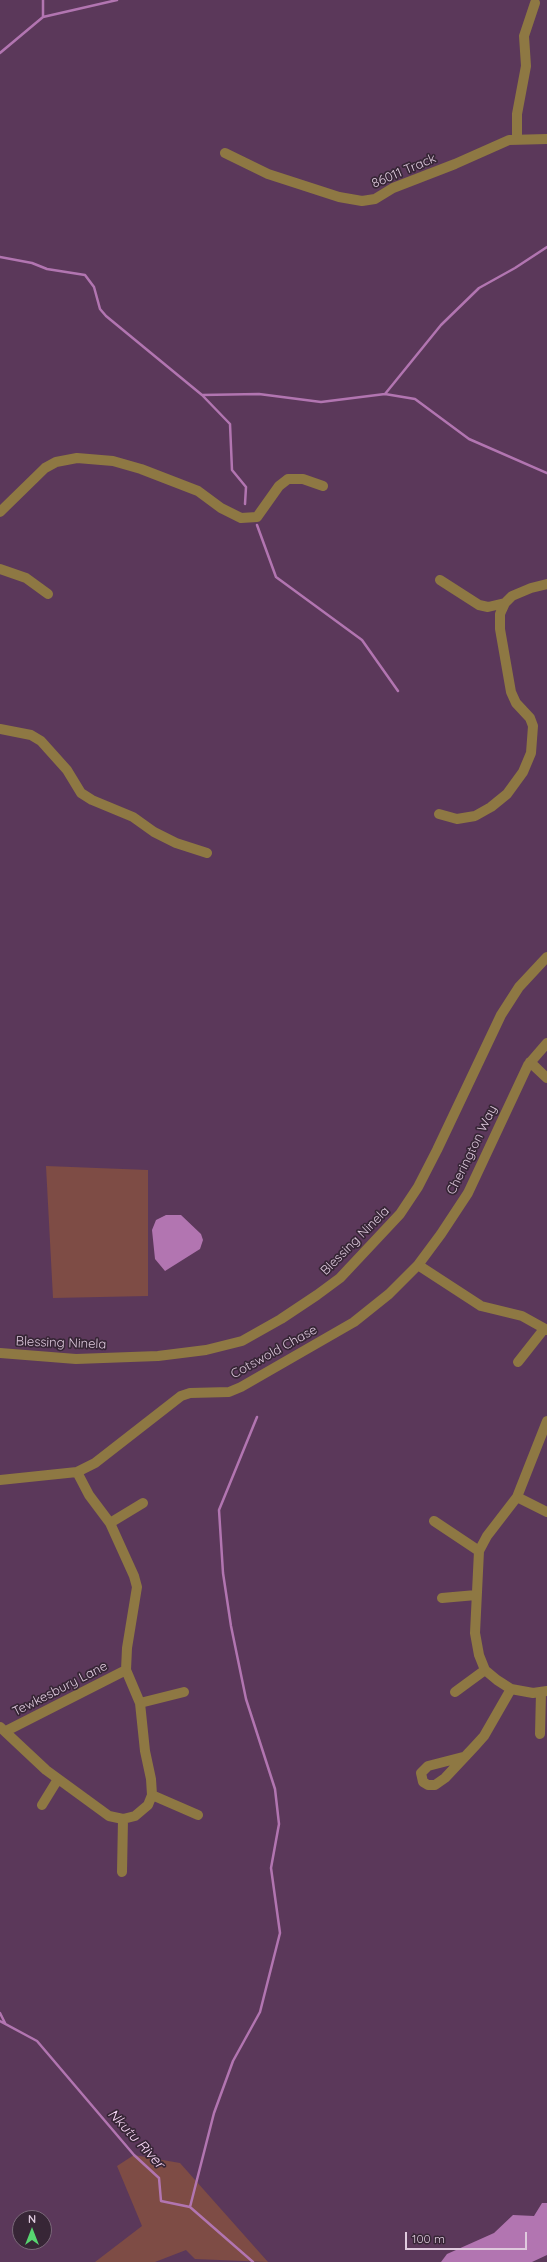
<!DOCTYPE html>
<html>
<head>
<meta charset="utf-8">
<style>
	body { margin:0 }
	#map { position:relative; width:547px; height:2262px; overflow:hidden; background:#5b385a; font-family:Quicksand,sans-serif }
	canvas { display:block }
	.north { position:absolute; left:12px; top:2210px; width:40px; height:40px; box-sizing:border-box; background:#372636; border:1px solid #7a6879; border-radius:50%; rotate:0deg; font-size:11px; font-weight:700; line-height:16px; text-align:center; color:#dfcade }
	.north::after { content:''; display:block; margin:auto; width:14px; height:18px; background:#57d570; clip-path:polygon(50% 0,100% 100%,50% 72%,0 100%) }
	.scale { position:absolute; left:405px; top:2232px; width:122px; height:18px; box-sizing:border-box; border:2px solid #dfcade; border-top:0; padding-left:5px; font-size:12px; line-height:14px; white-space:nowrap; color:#dfcade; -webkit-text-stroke:3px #372636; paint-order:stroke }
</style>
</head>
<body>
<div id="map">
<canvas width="547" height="2262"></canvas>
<div class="north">N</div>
<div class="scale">100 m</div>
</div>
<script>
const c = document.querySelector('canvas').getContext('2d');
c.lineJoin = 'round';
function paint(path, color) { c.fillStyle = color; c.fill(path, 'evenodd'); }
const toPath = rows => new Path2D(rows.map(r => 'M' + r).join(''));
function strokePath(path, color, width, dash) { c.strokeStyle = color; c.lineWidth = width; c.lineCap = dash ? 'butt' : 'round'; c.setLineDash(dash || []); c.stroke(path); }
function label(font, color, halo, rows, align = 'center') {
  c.font = font + ' Quicksand,sans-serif'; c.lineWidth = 3.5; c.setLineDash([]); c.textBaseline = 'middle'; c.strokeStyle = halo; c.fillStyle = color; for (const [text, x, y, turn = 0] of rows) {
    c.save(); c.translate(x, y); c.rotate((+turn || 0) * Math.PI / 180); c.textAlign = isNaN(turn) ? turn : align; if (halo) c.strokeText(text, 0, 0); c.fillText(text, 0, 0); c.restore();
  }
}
const green = toPath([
	[46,1166,148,1170,148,1296,53,1298],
	[134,2155,180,2163,268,2262,195,2259,186,2250,155,2262,95,2262,142,2226,117,2166]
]);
const water = toPath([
	[166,1215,181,1215,201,1234,203,1240,200,1249,165,1271,155,1259,152,1230,156,1220],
	[542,2203,547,2203,547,2255,532,2262,441,2262,447,2254,494,2233,513,2215,534,2216]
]);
const stream = toPath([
	[43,17,43,0],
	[0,53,43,17,117,0],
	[0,257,32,263,47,269,85,275,94,287,100,309,106,316,202,395,230,424,232,470,246,487,245,504],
	[385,394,441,325,479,288,515,268,547,247],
	[202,395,259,394,321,402,385,394,415,399,469,439,547,473],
	[257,525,276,577,362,640,398,691],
	[0,2013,5,2023],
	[0,2021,37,2041,134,2155,159,2178,161,2201,190,2207,253,2262],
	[190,2207,214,2113,233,2061,260,2012,280,1933,271,1868,279,1824,275,1789,246,1699,231,1626,223,1573,219,1510,257,1417]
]);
const minor = toPath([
	[517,138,517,114,526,66,524,36,535,3],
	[225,153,268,174,339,197,362,201,375,199,393,188,455,164,509,140,547,139],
	[0,512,45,468,56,462,77,458,113,461,141,469,198,491,221,508,241,518,257,517,279,486,288,479,303,479,323,486],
	[0,569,26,578,48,594],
	[440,580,479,605,488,607,505,603],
	[0,729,31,735,41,741,67,770,81,793,92,800,133,817,154,832,176,843,207,853],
	[439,814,457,819,475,816,491,807,507,794,523,772,531,753,533,726,530,718,516,703,511,692,500,629,500,614,505,603,512,596,531,588,547,584],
	[530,1062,547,1078],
	[418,1265,481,1306,522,1316,547,1330],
	[0,1353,76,1359,158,1356,206,1350,242,1341,281,1319,317,1295,340,1278,400,1214,418,1187,437,1150,501,1015,519,987,547,957],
	[518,1362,544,1329],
	[547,1421,517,1497,487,1536,479,1551,475,1633,479,1655,485,1670,497,1680,511,1689,533,1693,547,1691],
	[0,1480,77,1472,95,1463,181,1396,190,1393,229,1392,241,1387,354,1322,389,1294,418,1265,441,1234,468,1193,528,1065,547,1043],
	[517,1497,547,1512],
	[434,1521,479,1551],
	[110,1523,143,1503],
	[442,1598,476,1595],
	[455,1692,485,1670],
	[140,1703,184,1692],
	[0,1727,46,1770,109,1816,123,1819,135,1816,148,1805,152,1795,151,1779,145,1751,140,1703,126,1670,127,1648,137,1587,134,1576,110,1523,89,1495,77,1472],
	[6,1731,126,1670],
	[540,1734,541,1692],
	[463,1757,428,1766,421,1773,423,1782,428,1785,435,1785,445,1778,475,1746,484,1736,511,1689],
	[152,1795,198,1815],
	[42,1805,58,1779],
	[122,1872,123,1819]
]);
const streetNames = [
	["86011 Track",404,171,-23],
	["Cherington Way",472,1150,-64],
	["Blessing Ninela",355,1241,-45],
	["Blessing Ninela",61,1343,2],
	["Cotswold Chase",274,1352,-29],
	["Tewkesbury Lane",60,1689,-27]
];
const waterNames = [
	["Nkutu River",136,2139,47]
];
paint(green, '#7e4c45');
paint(water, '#b275b1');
strokePath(stream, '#b275b1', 2.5);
strokePath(minor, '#8e7843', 10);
label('13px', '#dfcade', '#372636', streetNames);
label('italic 14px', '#fad8f8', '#372636', waterNames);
</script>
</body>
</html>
